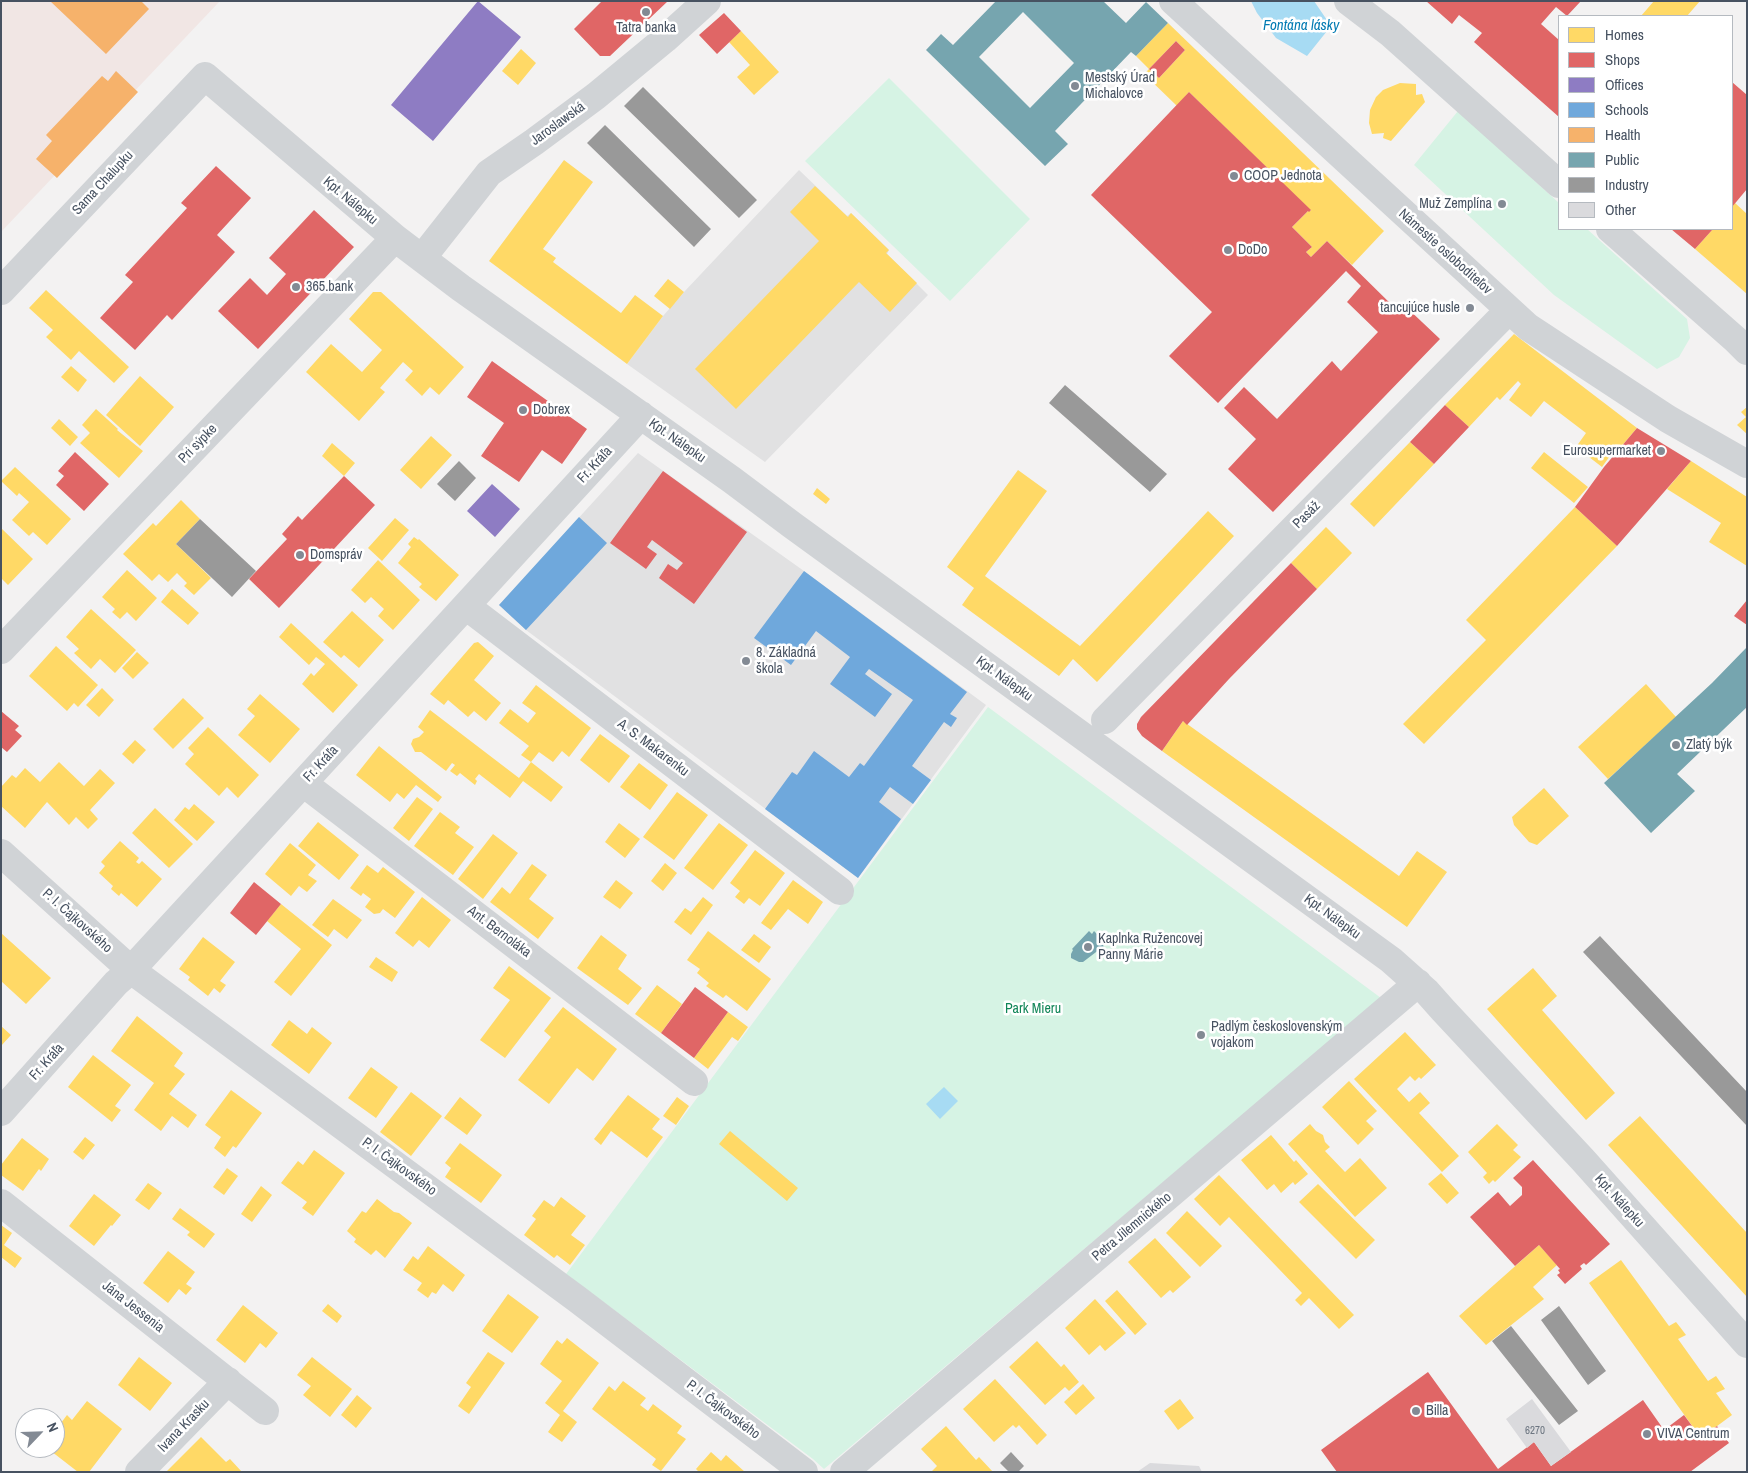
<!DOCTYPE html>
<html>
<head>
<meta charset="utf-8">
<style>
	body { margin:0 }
	#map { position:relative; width:1748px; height:1473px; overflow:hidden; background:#f3f2f2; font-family:"Archivo Narrow",sans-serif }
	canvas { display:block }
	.frame { position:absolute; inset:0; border:2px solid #475261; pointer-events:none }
	.legend { position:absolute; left:1558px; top:15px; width:175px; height:215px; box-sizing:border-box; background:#fff; border:1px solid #b5bac0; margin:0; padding:6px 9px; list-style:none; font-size:15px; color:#475261 }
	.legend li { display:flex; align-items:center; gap:10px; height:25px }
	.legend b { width:25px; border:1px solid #b5bac0 }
	.north { position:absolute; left:15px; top:1408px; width:50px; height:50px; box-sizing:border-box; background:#fff; border:1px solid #b5bac0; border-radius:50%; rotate:66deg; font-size:14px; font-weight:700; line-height:20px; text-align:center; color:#475261 }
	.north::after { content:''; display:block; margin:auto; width:18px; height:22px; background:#838a94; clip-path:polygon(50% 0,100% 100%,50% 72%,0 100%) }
</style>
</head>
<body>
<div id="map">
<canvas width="1748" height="1473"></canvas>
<div class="frame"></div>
<ul class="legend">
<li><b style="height:14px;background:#ffd966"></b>Homes</li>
<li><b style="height:14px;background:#e06666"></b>Shops</li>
<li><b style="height:14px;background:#8e7cc3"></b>Offices</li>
<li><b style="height:14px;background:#6fa8dc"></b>Schools</li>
<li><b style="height:14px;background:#f6b26b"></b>Health</li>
<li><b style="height:14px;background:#76a5af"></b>Public</li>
<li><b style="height:14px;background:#999"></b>Industry</li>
<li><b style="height:14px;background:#dadadd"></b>Other</li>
</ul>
<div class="north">N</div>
</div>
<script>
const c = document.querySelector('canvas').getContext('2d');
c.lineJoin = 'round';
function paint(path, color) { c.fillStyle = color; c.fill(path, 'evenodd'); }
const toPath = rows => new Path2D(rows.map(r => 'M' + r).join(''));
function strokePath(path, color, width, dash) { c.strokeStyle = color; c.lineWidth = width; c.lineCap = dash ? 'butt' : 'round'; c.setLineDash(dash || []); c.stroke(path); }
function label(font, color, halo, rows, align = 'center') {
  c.font = font + ' "Archivo Narrow",sans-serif'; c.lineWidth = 5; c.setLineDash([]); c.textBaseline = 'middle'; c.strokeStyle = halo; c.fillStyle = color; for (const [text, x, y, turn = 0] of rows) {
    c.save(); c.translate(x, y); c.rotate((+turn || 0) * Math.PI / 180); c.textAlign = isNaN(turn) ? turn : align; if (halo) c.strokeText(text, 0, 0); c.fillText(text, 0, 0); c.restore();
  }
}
const education = toPath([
	[799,170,847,216,851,213,889,250,887,254,928,295,765,462,627,364,663,316,684,292],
	[638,453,804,571,986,705,858,878,526,630,499,605]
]);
const medical = toPath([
	[1,1,220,1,1,232]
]);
const green = toPath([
	[889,78,1030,219,950,301,805,161],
	[1458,111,1559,203,1559,229,1587,229,1687,319,1690,338,1679,357,1657,369,1554,295,1414,165],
	[988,707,1381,998,824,1469,813,1459,566,1274]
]);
const water = toPath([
	[1251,1,1314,1,1331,26,1307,56,1276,38,1257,13],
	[944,1087,958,1101,940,1119,926,1104]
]);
const homes = toPath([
	[1654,1,1700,1,1687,16,1641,16],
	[1168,23,1384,231,1352,265,1327,241,1311,257,1306,252,1312,247,1292,227,1308,211,1311,211,1189,92,1177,106,1144,74,1149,69,1136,56],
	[1176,41,1185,50,1159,78,1149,69],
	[741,31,779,72,754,95,737,77,750,65,729,42],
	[521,49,536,63,518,85,502,71],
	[1400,83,1416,84,1416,95,1422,94,1425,102,1391,141,1383,138,1384,133,1372,134,1369,123,1370,110,1376,97,1383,90],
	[564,160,593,182,543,249,556,258,553,262,621,313,635,295,663,316,627,364,489,261],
	[815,186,848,217,851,213,889,250,886,253,917,283,890,312,859,282,736,409,695,369,819,241,790,212],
	[1735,203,1747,214,1747,294,1695,249,1713,229,1732,229,1732,207],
	[668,279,684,292,670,309,654,296],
	[46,290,129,367,114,383,79,351,71,360,46,337,53,330,29,308],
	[373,292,381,292,464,367,439,395,430,387,422,396,405,380,413,371,403,362,380,388,385,392,359,421,306,372,331,344,362,372,382,350,349,319],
	[1514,334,1637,428,1614,455,1612,453,1602,467,1576,447,1586,433,1544,401,1531,417,1509,400,1521,384,1518,381,1500,400,1497,397,1469,427,1445,405],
	[71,366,87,380,78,392,61,377],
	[140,376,174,407,140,446,106,415],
	[1747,407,1747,434,1737,425,1746,417,1741,412],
	[96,409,118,429,117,430,143,451,119,478,80,443,90,433,82,425],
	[59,419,78,437,70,446,51,428],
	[431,436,452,455,421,489,400,470],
	[1410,442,1434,464,1374,527,1350,504],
	[332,443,355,463,344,476,322,456],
	[1544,452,1588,487,1574,503,1531,468],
	[1691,461,1747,497,1747,566,1709,542,1721,523,1667,489],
	[15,467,71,519,47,545,33,532,29,536,12,520,29,502,19,493,17,496,1,481],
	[1018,470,1047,491,985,576,1080,646,1208,511,1234,536,1097,682,1073,659,1059,676,962,605,974,588,947,567],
	[817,488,830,499,826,504,813,494],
	[181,500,200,519,176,544,211,578,194,595,184,586,187,583,177,573,168,582,159,574,152,581,123,554,153,523,156,526],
	[1575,507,1617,546,1424,744,1403,724,1486,640,1466,620],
	[395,518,409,530,382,561,368,548],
	[1326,527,1352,553,1317,589,1291,563],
	[1,528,33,559,8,585,1,578],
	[414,537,418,540,419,539,459,575,436,601,419,587,422,584,398,563,411,547,408,544],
	[378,560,420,600,393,630,378,616,384,609,371,597,365,603,351,590],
	[127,570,157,598,136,621,127,612,120,619,112,612,115,609,102,597],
	[172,589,199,613,188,625,161,602],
	[91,609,136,650,115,673,100,659,91,669,74,653,79,649,66,637],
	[352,611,384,640,359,668,344,655,341,658,323,642],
	[291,623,358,685,333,713,302,684,311,673,314,676,325,664,316,657,309,665,279,637],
	[478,642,494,656,474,680,501,703,486,721,474,711,468,717,448,700,444,705,430,694,474,643],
	[56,646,98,685,78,707,74,703,67,711,29,676],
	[137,652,149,663,133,679,122,668],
	[1646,684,1676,717,1608,779,1578,747],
	[536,685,591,728,569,757,562,751,553,762,539,752,531,762,521,755,529,746,499,723,510,709,528,723,536,713,522,703],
	[102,688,114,700,99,717,86,705],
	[260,694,300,729,270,763,238,735,255,716,247,709],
	[183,698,204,718,173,749,153,729],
	[430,710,519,778,531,762,563,787,551,802,523,781,510,798,479,774,475,779,477,781,475,785,460,773,457,776,450,771,455,765,452,763,446,771,421,752,415,752,411,744,413,739,419,737,424,732,418,727],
	[1183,721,1399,876,1417,851,1447,872,1407,927,1162,751],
	[208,727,259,775,238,798,227,787,219,796,185,764,194,754,188,748],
	[600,734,630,756,609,783,580,760],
	[135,740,146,750,133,764,122,754],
	[379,746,442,797,438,802,416,785,404,799,397,793,390,802,356,775],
	[59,762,84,786,100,769,115,783,90,810,98,819,88,829,76,817,69,825,47,802,25,828,1,806,1,787,12,775,16,778,25,768,40,782],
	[639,763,668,785,650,810,620,787],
	[1544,788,1569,816,1537,845,1529,842,1514,825,1512,817],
	[677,792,708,815,674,860,643,837],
	[417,797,433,809,409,841,393,828],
	[194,804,215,822,197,841,174,820,185,807,189,810],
	[155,808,193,844,169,868,132,833],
	[440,812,460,827,455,833,474,847,453,875,414,846],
	[318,822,359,855,339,880,298,846],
	[619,823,640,839,625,858,605,842],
	[719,823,748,845,713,890,684,868],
	[493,834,518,853,483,899,458,879],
	[120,841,139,858,136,862,139,864,142,861,162,879,137,907,121,893,119,896,111,889,113,886,99,873,105,866,101,862],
	[290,843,316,865,308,875,317,881,307,892,299,886,291,896,265,874],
	[755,850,785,873,760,906,749,898,744,904,735,897,740,891,730,883],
	[665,863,677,873,663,891,651,881],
	[532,864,547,875,529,899,554,918,538,939,490,902,502,887,510,894],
	[367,865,378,873,383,867,415,892,395,918,383,909,380,913,374,914,365,907,371,899,363,893,361,896,350,888],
	[616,880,633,893,620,909,603,897],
	[793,880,823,902,808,924,788,909,771,930,761,923],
	[422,897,451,920,429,948,419,940,413,947,395,933],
	[703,897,713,905,691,935,674,922,685,908,691,912],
	[333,899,362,920,347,939,334,929,328,937,312,925],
	[281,904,332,945,291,996,274,982,301,949,267,921],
	[708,931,771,979,747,1011,726,995,723,998,706,986,709,983,697,973,700,969,687,960],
	[1,933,51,978,26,1004,1,981],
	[754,934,771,947,759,963,741,950],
	[601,935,627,955,618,969,642,988,628,1005,577,968],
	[203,937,235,962,220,981,226,985,220,993,214,988,208,996,188,980,190,977,179,969],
	[376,957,398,972,392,982,369,967],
	[509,966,551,998,505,1058,480,1040,510,1000,493,988],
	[1533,968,1557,996,1542,1010,1615,1093,1586,1120,1487,1009],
	[657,985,682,1004,661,1033,635,1014],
	[563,1007,617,1049,593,1081,577,1068,549,1104,518,1080,551,1037,544,1031],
	[728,1012,748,1027,738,1041,732,1037,708,1069,694,1058],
	[137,1016,183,1053,174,1066,185,1074,169,1094,197,1115,188,1128,172,1116,161,1131,134,1110,154,1083,111,1051],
	[289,1020,307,1034,312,1027,332,1043,309,1074,271,1045],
	[1,1026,11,1035,1,1046],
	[1405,1032,1436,1065,1421,1079,1419,1077,1415,1081,1410,1076,1397,1089,1409,1102,1420,1092,1430,1103,1419,1113,1459,1156,1442,1172,1354,1079],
	[93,1055,131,1085,115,1106,121,1110,112,1122,68,1087],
	[371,1067,398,1087,376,1118,348,1098],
	[1349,1081,1377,1111,1366,1121,1374,1129,1358,1145,1322,1107],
	[231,1090,262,1113,236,1148,233,1146,225,1157,214,1148,221,1137,205,1125],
	[411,1092,442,1116,411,1156,380,1132],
	[628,1095,660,1119,652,1129,663,1137,647,1158,611,1131,601,1145,594,1139],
	[460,1097,482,1115,467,1135,444,1118],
	[677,1097,689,1106,676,1125,663,1116],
	[1640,1116,1747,1233,1747,1297,1608,1145],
	[1310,1124,1316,1131,1323,1135,1325,1142,1330,1147,1325,1151,1345,1172,1360,1158,1387,1188,1355,1217,1288,1144],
	[1497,1124,1518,1145,1513,1150,1521,1157,1495,1182,1493,1180,1489,1184,1483,1177,1487,1173,1468,1152],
	[730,1131,798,1188,787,1201,719,1144],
	[1271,1135,1294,1162,1296,1160,1308,1174,1295,1185,1293,1182,1281,1193,1274,1184,1267,1190,1241,1160],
	[85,1137,95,1145,83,1160,73,1152],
	[22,1138,49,1159,41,1171,39,1169,23,1191,1,1175,1,1165],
	[460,1143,502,1175,481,1203,445,1177,451,1168,445,1163],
	[314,1150,345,1173,313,1216,302,1208,307,1202,281,1183,298,1161,303,1165],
	[227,1168,238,1176,224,1195,213,1187],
	[1441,1173,1459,1193,1447,1204,1428,1184],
	[1219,1175,1354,1315,1339,1329,1309,1298,1301,1306,1295,1300,1302,1293,1229,1217,1220,1226,1194,1199],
	[148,1183,162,1193,149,1210,135,1200],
	[1318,1184,1375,1240,1356,1259,1299,1202],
	[261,1186,272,1195,252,1222,241,1214],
	[94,1194,121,1215,112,1226,111,1225,94,1246,69,1226],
	[561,1197,586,1216,571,1235,585,1245,570,1265,557,1255,554,1258,524,1235,536,1219,532,1216,544,1200,554,1207],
	[377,1199,394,1212,399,1213,412,1223,385,1258,376,1250,371,1255,354,1242,356,1239,347,1231,362,1211,366,1213],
	[180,1208,215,1234,204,1248,187,1235,190,1232,172,1219],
	[1187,1211,1222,1246,1200,1267,1166,1233],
	[1,1225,12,1233,4,1245,22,1258,15,1268,1,1257],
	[1155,1238,1191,1277,1173,1293,1170,1290,1161,1298,1128,1262],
	[1539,1245,1557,1265,1533,1287,1544,1299,1486,1345,1459,1316],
	[428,1246,465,1275,453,1292,443,1284,436,1294,432,1292,428,1298,417,1290,422,1283,403,1270,413,1256,418,1260],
	[168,1251,195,1272,186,1284,192,1288,186,1295,179,1289,168,1303,143,1283],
	[1621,1260,1669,1326,1676,1322,1680,1327,1686,1335,1678,1339,1708,1381,1716,1376,1725,1389,1716,1393,1732,1415,1701,1438,1589,1283],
	[1117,1290,1147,1324,1135,1335,1105,1301],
	[508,1294,539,1317,512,1353,482,1331],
	[1095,1299,1126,1333,1105,1351,1100,1345,1089,1355,1065,1328],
	[328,1304,342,1316,337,1323,322,1311],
	[243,1305,278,1333,266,1348,260,1343,245,1363,216,1340],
	[567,1338,599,1363,563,1411,577,1422,562,1442,548,1432,560,1415,545,1403,562,1381,540,1364,557,1340,562,1344],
	[1037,1341,1061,1367,1064,1364,1079,1382,1069,1391,1065,1387,1045,1405,1009,1367],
	[488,1352,505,1363,469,1414,458,1406,471,1387,466,1383],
	[139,1357,172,1383,150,1411,118,1385],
	[312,1357,352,1389,330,1417,303,1395,311,1386,297,1375],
	[995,1379,1047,1435,1037,1445,1019,1425,1016,1428,1013,1425,994,1442,963,1409],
	[623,1381,646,1398,640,1405,648,1411,653,1404,682,1426,677,1433,686,1439,661,1471,652,1465,656,1459,592,1409,609,1386,615,1391],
	[1083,1384,1095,1398,1076,1415,1064,1402],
	[357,1395,372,1408,356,1428,341,1415],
	[1180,1399,1194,1418,1178,1430,1164,1411],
	[87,1401,122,1429,89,1472,78,1472,47,1448,55,1448,55,1431,67,1415,72,1420],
	[946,1426,976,1460,979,1457,993,1472,931,1472,937,1466,921,1449],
	[201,1437,226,1462,230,1459,242,1472,166,1472],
	[711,1452,721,1461,726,1455,745,1472,699,1472,696,1469]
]);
const shops = toPath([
	[602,1,668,1,610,56,600,56,574,29],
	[1426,1,1581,1,1567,16,1556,7,1541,24,1559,40,1559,117,1474,42,1482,33,1459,15,1452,24],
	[724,13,741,31,717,54,699,35],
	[1176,41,1185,50,1159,78,1149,69],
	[1732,82,1747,95,1747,189,1732,207],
	[1189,92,1311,210,1309,212,1308,211,1292,227,1312,247,1306,252,1311,257,1327,241,1398,311,1404,305,1440,339,1273,512,1228,469,1256,439,1224,408,1244,387,1277,419,1332,361,1341,371,1378,332,1347,302,1361,286,1346,271,1218,403,1169,356,1212,312,1091,195],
	[216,166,251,198,217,235,235,252,172,320,167,315,135,350,100,318,133,282,125,275,187,208,181,203],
	[314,210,354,247,258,349,218,311,250,278,267,295,286,274,269,258],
	[1671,229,1713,229,1695,249],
	[492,361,587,429,562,464,542,450,519,482,481,456,504,423,467,397],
	[1445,405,1469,427,1434,464,1410,442],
	[1637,428,1691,461,1617,546,1575,507,1604,467],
	[75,452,109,484,84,511,56,485,64,476,58,471],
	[663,471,747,532,694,604,659,578,668,564,677,570,683,563,652,540,647,547,657,554,646,569,610,543],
	[344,476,375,505,279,608,249,579,287,539,282,534,298,516,302,520],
	[1291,563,1317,589,1229,679,1187,725,1183,721,1162,751,1142,736,1137,729,1137,724,1141,717],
	[1747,600,1747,625,1734,616],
	[1,711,19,726,15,730,22,736,7,752,1,747],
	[254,882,281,904,256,935,230,913],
	[695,987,728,1012,694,1058,661,1033],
	[1533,1160,1610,1244,1586,1265,1584,1263,1580,1266,1582,1269,1565,1284,1557,1275,1560,1273,1558,1270,1560,1269,1539,1245,1515,1266,1470,1217,1498,1192,1510,1206,1522,1195,1522,1187,1513,1178],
	[1428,1372,1498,1469,1534,1442,1551,1466,1643,1400,1664,1430,1684,1415,1701,1438,1717,1426,1729,1443,1690,1472,1337,1472,1321,1450]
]);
const offices = toPath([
	[478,1,521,37,433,141,391,105],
	[492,484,520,509,495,537,467,511]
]);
const schools = toPath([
	[579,517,607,543,526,630,499,605],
	[804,571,967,692,950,714,957,718,951,727,944,722,912,766,931,780,913,804,890,787,879,802,901,819,858,878,765,809,792,772,797,775,814,751,849,777,860,763,864,766,913,700,869,669,865,674,892,694,875,717,830,684,850,657,816,631,791,665,754,638]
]);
const health = toPath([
	[50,1,141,1,149,9,106,54],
	[116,71,138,92,57,178,36,159,52,141,46,135,102,76,108,81]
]);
const public = toPath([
	[996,1,1103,1,1126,23,1146,2,1168,23,1136,56,1131,52,1055,131,1068,144,1045,166,926,50,941,34,953,45],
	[1023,12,1074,63,1030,108,979,57],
	[1747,647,1747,707,1677,774,1695,791,1651,833,1604,783,1712,683],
	[1089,931,1092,934,1094,931,1103,940,1100,942,1104,946,1083,962,1079,962,1071,958,1071,954,1073,950,1072,949]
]);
const industry = toPath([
	[643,87,757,200,739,218,624,106],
	[605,125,711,229,694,247,587,143],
	[1065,385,1167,474,1150,492,1049,403],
	[459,461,476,478,455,501,437,484],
	[200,519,256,571,232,597,176,544],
	[1600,936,1747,1092,1747,1126,1583,952],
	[1559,1306,1606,1371,1588,1385,1541,1320],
	[1511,1326,1578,1411,1559,1425,1492,1341],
	[1011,1452,1024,1466,1018,1472,1009,1472,1000,1463]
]);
const building = toPath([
	[1532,1399,1571,1452,1551,1466,1534,1442,1527,1448,1506,1419],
	[1150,1463,1199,1466,1202,1472,1137,1472]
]);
const minor = toPath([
	[1173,1,1528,327,1668,419,1747,464],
	[1348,1,1390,33,1559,184],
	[1610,229,1736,340,1747,351],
	[422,258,489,173,534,142,596,96,665,39,707,1],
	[1,291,205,76,395,238,461,288,732,480,792,525,1391,960,1427,992,1443,1010,1583,1160,1747,1344],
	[466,606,840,891],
	[1,650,395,238],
	[1105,720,1509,310],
	[303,783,694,1082],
	[1,853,131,970,577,1299,804,1472],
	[1,1112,116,983,131,970,303,783,641,415],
	[1,1203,265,1411],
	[139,1472,228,1381],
	[844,1472,1418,983]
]);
const markers = [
	[646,12,5,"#838a94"],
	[1075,86,5,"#838a94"],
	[1234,176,5,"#838a94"],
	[1502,204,5,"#838a94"],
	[1228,250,5,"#838a94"],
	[296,287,5,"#838a94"],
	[1470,308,5,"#838a94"],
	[523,410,5,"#838a94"],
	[1661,451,5,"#838a94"],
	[300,555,5,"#838a94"],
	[746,661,5,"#838a94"],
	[1676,745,5,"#838a94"],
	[1088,947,5,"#838a94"],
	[1201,1035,5,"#838a94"],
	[1416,1411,5,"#838a94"],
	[1647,1434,5,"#838a94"]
];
const numberNames = [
	["6270",1535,1431]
];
const poiNames = [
	["Tatra banka",646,28,"center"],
	["Mestský Úrad",1085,78],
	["Michalovce",1085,94],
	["COOP Jednota",1244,176],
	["Muž Zemplína",1492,204,"right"],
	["DoDo",1238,250],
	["365.bank",306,287],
	["tancujúce husle",1460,308,"right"],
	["Dobrex",533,410],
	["Eurosupermarket",1651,451,"right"],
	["Domspráv",310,555],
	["8. Základná",756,653],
	["škola",756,669],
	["Zlatý býk",1686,745],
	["Kaplnka Ružencovej",1098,939],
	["Panny Márie",1098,955],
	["Padlým československým",1211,1027],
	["vojakom",1211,1043],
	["Billa",1426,1411],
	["VIVA Centrum",1657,1434]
];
const streetNames = [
	["Jaroslawská",558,124,-36],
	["Sama Chalupku",103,183,-47],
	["Kpt. Nálepku",350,201,40],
	["Námestie osloboditeľov",1445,252,42],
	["Kpt. Nálepku",677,441,35],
	["Pri sýpke",198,444,-46],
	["Fr. Kráľa",595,465,-47],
	["Pasáž",1307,515,-45],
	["Kpt. Nálepku",1004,679,36],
	["A. S. Makarenku",653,748,37],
	["Fr. Kráľa",321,764,-47],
	["Kpt. Nálepku",1332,917,36],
	["P. I. Čajkovského",77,921,42],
	["Ant. Bernoláka",499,932,37],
	["Fr. Kráľa",47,1062,-48],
	["P. I. Čajkovského",399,1167,36],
	["Kpt. Nálepku",1619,1201,48],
	["Petra Jilemnického",1132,1227,-40],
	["Jána Jessenia",133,1307,38],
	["P. I. Čajkovského",723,1410,37],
	["Ivana Krasku",184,1426,-46]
];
const parkNames = [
	["Park Mieru",1033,1009]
];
const waterNames = [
	["Fontána lásky",1301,26]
];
paint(education, '#e1e1e2');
paint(medical, '#f1e6e4');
paint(green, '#d6f3e4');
paint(water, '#a7dbf3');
paint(homes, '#ffd966');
paint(shops, '#e06666');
paint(offices, '#8e7cc3');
paint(schools, '#6fa8dc');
paint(health, '#f6b26b');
paint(public, '#76a5af');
paint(industry, '#999');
paint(building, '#dadadd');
strokePath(minor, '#d0d3d6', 28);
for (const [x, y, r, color] of markers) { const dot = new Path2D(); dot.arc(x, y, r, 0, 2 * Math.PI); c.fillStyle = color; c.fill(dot); strokePath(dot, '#fff', 2); }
label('11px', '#6d7681', null, numberNames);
label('14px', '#475261', '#fff', poiNames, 'left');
label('14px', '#475261', '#fff', streetNames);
label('14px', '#108557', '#fff', parkNames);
label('italic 15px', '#017ab2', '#fff', waterNames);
</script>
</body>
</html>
